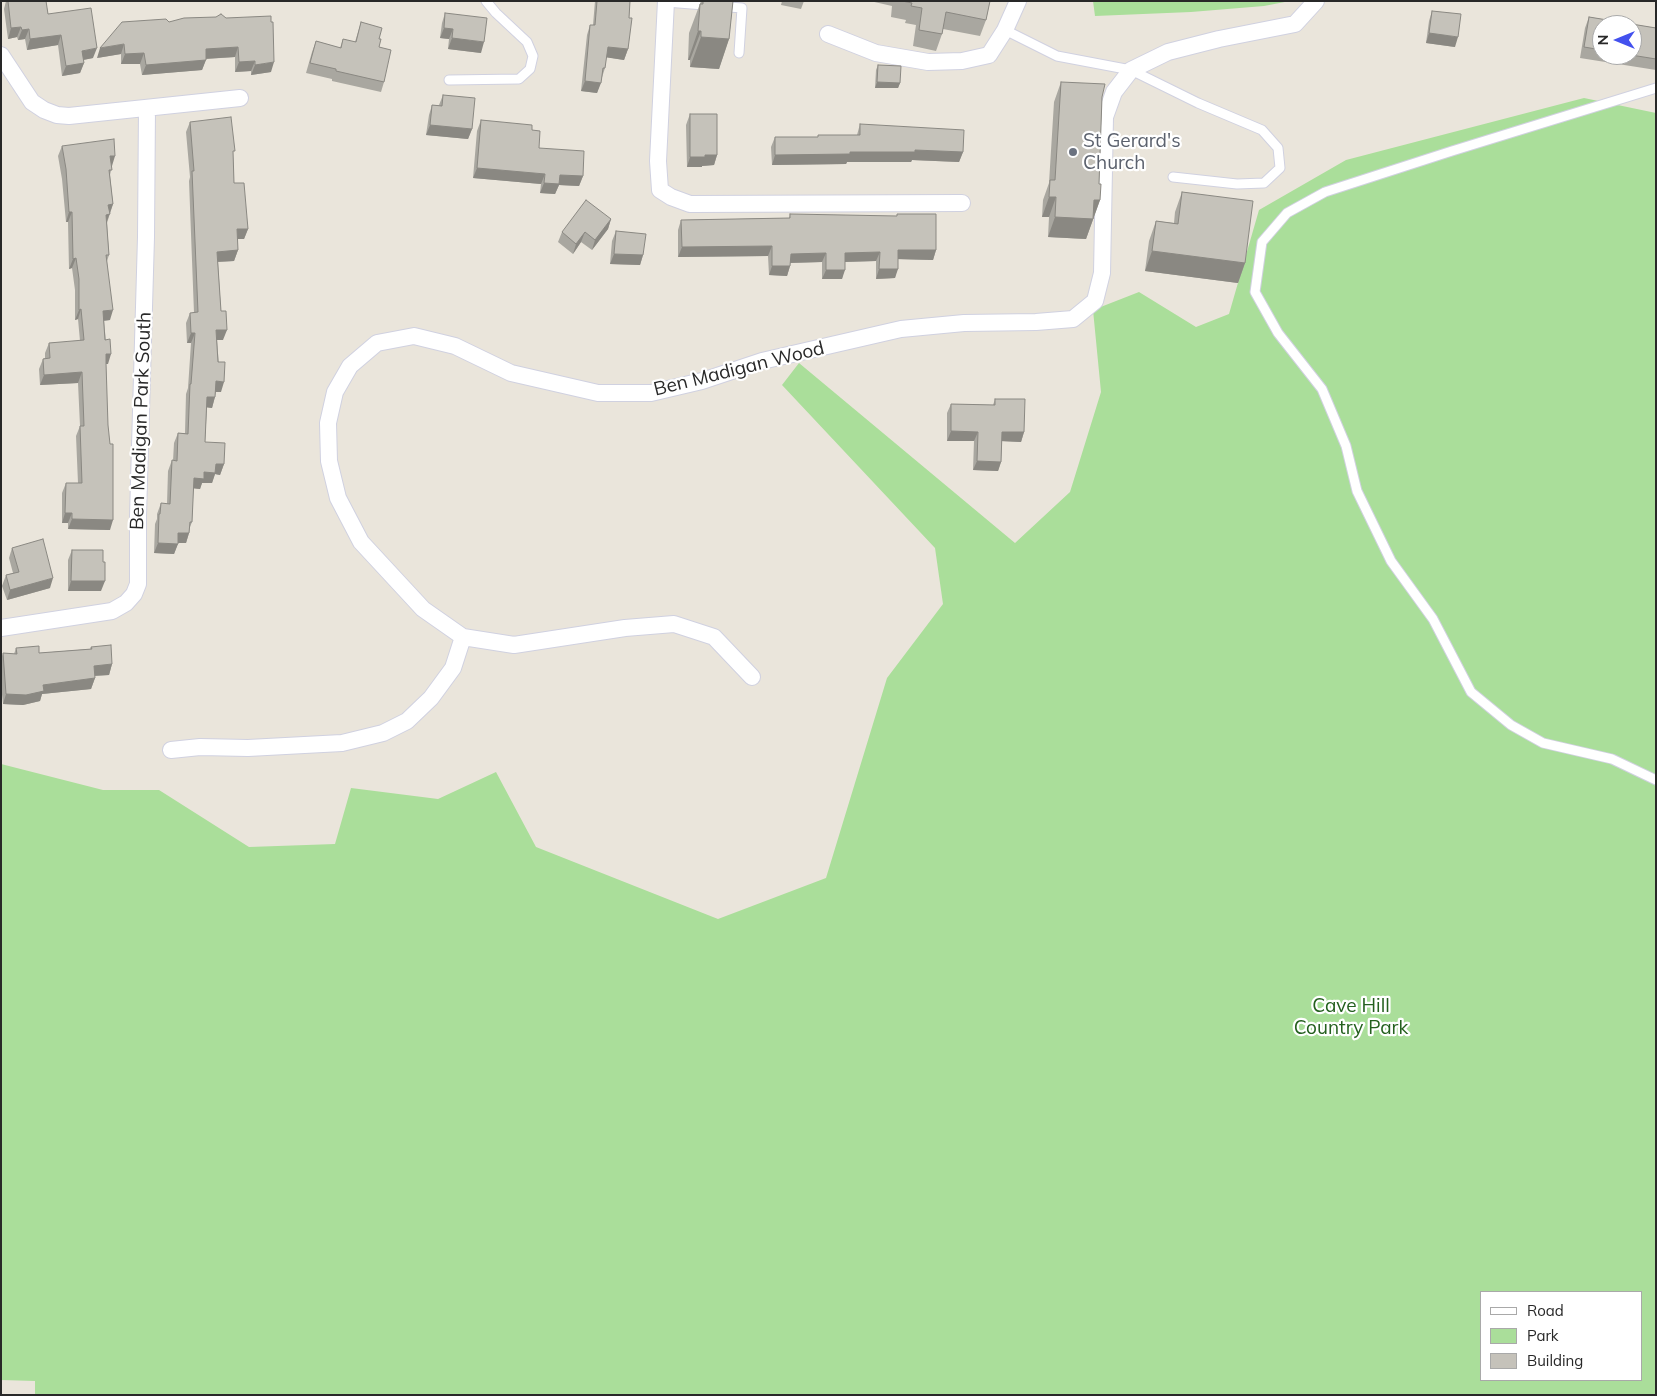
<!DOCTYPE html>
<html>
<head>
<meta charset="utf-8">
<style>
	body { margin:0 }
	#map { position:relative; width:1657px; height:1396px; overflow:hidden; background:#eae5db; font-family:Mulish,sans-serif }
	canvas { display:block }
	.frame { position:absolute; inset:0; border:2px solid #282828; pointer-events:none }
	.legend { position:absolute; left:1480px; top:1291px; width:162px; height:90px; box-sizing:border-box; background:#fff; border:1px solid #a9a9a9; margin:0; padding:6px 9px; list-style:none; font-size:15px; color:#282828 }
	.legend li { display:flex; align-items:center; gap:10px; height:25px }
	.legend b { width:25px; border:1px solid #a9a9a9 }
	.north { position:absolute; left:1592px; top:15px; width:50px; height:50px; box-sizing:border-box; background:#fff; border:1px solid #a9a9a9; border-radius:50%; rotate:270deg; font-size:14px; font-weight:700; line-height:20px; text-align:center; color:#282828 }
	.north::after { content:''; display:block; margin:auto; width:18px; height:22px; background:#4351ee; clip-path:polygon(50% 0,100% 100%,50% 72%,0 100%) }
</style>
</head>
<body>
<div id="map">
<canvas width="1657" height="1396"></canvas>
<div class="frame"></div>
<ul class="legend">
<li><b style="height:6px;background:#fff"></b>Road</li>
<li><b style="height:14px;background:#aade9a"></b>Park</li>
<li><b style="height:14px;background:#c5c2ba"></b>Building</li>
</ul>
<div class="north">N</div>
</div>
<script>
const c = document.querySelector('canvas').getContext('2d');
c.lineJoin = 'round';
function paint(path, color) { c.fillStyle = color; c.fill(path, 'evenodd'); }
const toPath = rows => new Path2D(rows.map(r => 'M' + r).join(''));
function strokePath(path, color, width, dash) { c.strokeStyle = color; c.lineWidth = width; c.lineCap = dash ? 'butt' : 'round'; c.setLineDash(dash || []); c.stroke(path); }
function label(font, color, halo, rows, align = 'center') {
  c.font = font + ' Mulish,sans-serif'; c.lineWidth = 4.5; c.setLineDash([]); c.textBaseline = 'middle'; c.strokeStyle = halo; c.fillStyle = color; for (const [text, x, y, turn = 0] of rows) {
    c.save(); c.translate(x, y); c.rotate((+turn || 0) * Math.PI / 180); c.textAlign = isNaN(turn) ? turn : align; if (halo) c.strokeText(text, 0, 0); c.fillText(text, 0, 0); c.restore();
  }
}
const green = toPath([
	[1093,1,1290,1,1264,6,1191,12,1095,16],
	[1584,98,1656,113,1656,1395,35,1395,35,1381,1,1380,1,764,103,790,159,790,249,847,335,844,351,788,438,799,496,772,536,847,718,919,826,878,887,678,943,604,935,548,782,385,799,363,1015,543,1070,492,1101,392,1093,310,1139,292,1196,327,1229,314,1259,210,1346,160],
	[1481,1292,1641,1292,1641,1380,1481,1380]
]);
const lane = toPath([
	[666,2,742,8,739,53],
	[1005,30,1057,56,1131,70,1198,103,1262,130,1278,148,1280,168,1264,183,1237,184,1173,177],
	[449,80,519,79,530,69,533,56,527,42,496,13,486,1],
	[1656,88,1452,151,1325,192,1287,213,1262,242,1255,292,1278,333,1322,389,1346,446,1357,491,1391,561,1433,619,1471,692,1511,725,1543,743,1612,759,1656,780]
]);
const street = toPath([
	[666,1,658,161,660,190,671,197,690,204,962,203],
	[828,34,876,53,928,62,962,61,989,55,1005,30,1018,1],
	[1,55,32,102,44,110,57,115,69,116,240,98],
	[1,628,112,611,126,603,134,594,138,584,138,516,146,237,147,108],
	[752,677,714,637,674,624,625,628,514,645,463,637,423,609,361,542,338,498,329,461,328,423,335,392,350,366,377,343,414,336,455,346,511,373,598,393,651,393,702,381,762,361,901,329,964,323,1036,322,1073,319,1095,301,1102,273,1105,117,1114,92,1131,70,1168,52,1219,39,1295,24,1316,1],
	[171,750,200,747,248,748,342,743,383,733,407,721,431,698,453,668,463,637]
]);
const wall = toPath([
	[6,1,46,1,48,14,93,58,83,60,84,63,80,73,62,76,58,45,27,50,25,39,18,40,17,37,8,39,4,9],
	[595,1,630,1,629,18,628,49,624,60,606,57,605,68,597,93,581,91,587,35,590,25,593,25],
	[701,1,733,1,729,39,719,69,690,67,690,60,688,60,689,33],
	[782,1,804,1,801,9,781,5],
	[870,1,990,1,986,20,980,36,943,29,942,34,936,51,913,46,916,25,905,23,906,20,891,17,892,6],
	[1432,11,1455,47,1426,43,1429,21],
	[445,13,481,53,448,49,449,39,440,38,442,23],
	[216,17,271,72,251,75,251,71,235,72,235,57,206,59,202,70,142,75,140,64,121,64,121,54,97,58,169,22],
	[1589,17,1656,28,1656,70,1580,58,1585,28],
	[1602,25,1632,55,1602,55],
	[361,22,379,39,379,47,384,82,381,92,332,81,332,79,306,73,312,52,316,41,340,48,343,39,355,42],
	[878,65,900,83,898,88,875,88,876,70],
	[1061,82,1102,97,1099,184,1100,200,1086,239,1048,237,1049,217,1042,217,1043,200,1049,183,1054,102],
	[443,95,472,129,468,139,426,135,429,115,432,105,439,105],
	[690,114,717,155,714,165,702,166,702,167,687,167,686,125],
	[481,120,532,130,539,148,583,176,579,186,559,185,555,194,540,193,541,184,473,178,477,131],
	[190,122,233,156,234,183,248,229,244,239,237,239,238,250,234,261,218,262,221,311,223,340,217,340,221,392,216,392,212,408,207,407,205,442,224,464,220,475,215,474,212,483,202,483,200,489,193,488,192,522,190,527,189,533,186,543,178,543,174,554,154,553,155,524,157,519,157,514,161,503,167,504,168,471,172,460,173,461,174,443,178,433,185,433,186,394,188,388,191,343,187,343,186,323,190,313,194,313,189,181,190,177,186,132],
	[860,124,963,152,959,162,912,160,911,162,847,162,846,164,772,165,771,147,775,137,818,137,818,135,857,135],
	[62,146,112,166,110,175,113,204,107,223,109,255,107,261,110,320,104,321,108,364,106,364,110,530,68,529,68,523,62,523,62,493,66,483,78,483,76,436,80,426,78,383,40,385,39,369,43,359,45,358,45,353,49,343,80,341,78,319,75,320,75,290,72,268,69,269,68,222,66,222,62,179,58,156],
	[1182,192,1245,263,1238,283,1145,271,1149,241,1156,221,1174,223,1175,212],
	[790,214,936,250,933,260,898,259,895,278,876,279,876,261,845,262,842,279,822,279,822,262,790,263,790,266,787,276,769,275,768,256,678,257,678,230,681,220,789,218],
	[611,219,608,229,592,250,581,242,573,254,558,242,562,232],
	[616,231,643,255,640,265,610,264,612,241],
	[995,399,1024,432,1021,442,1002,441,1001,462,998,471,973,470,974,441,947,441,947,413,951,404,993,405],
	[12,548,50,588,7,600,2,586,6,575,13,573,9,558],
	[72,550,101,591,68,591,68,560],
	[91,647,112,664,109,675,94,676,95,678,91,689,42,694,40,701,23,705,3,704,1,685,1,659,3,653,14,654,16,648,39,653,90,649]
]);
const shadedWall = toPath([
	[21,27,17,37,8,39,11,28],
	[444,28,453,29,449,39,440,38],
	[29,29,25,39,18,40,22,30],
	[698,31,701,31,690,60,688,60],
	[1429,33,1458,37,1455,47,1426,43],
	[61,35,58,45,27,50,30,39],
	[701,37,729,39,719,69,690,67],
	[452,38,484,42,481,53,448,49],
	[124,44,121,54,97,58,100,48],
	[238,47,235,57,202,59,206,49],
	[608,47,628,49,624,60,604,57],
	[97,48,93,58,78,61,82,51],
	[144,53,140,64,121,64,125,54],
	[206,60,202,70,142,75,146,65],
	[255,61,251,71,235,72,239,62],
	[274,62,271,72,251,75,255,65],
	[84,63,80,73,62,76,66,66],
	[585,81,601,83,597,93,581,91],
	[877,82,900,83,898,88,875,88],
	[430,125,472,129,468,139,426,135],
	[915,150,963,152,959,162,912,160,911,162,847,162,846,164,772,165,775,155,850,152],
	[705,155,717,155,714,165,702,166,702,167,687,167,690,157],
	[110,156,115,156,112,166,106,167],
	[477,168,545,174,541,184,473,178],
	[560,175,583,176,579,186,559,185,555,194,540,193,544,183],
	[1049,197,1056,197,1049,217,1042,217],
	[1094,200,1100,200,1086,239,1048,237,1055,217],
	[113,204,106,224,102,225,108,205],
	[69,212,72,212,68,222,66,222],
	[611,219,608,229,592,250,595,240],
	[237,229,248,229,244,239,233,239],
	[585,232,581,242,573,254,576,244],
	[772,246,768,256,678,257,682,247],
	[238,250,234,261,214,262,217,252],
	[898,250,936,250,933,260,895,259],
	[1152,251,1245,263,1238,283,1145,271],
	[880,252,876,261,842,262,845,253],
	[826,253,822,262,787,263,791,254],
	[614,254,643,255,640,265,610,264],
	[76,258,72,268,69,269,73,259],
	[772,266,790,266,787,276,769,275],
	[879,269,898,269,895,278,876,279],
	[826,270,845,270,842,279,822,279],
	[81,309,78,319,75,320,79,310],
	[113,310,110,320,99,321,103,311],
	[216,330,227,330,223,340,213,340],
	[191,333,195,333,191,343,187,343],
	[106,354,111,354,108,364,102,364],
	[82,372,78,383,40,385,44,375],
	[216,381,224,382,221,392,213,392],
	[207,397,215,397,212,408,203,407],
	[951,431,978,432,974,441,947,441],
	[1002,432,1024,432,1021,442,999,441],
	[977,461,1001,462,998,471,973,470],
	[216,464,224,464,220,475,215,474,212,483,202,483,200,489,190,488,194,478],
	[65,513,72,513,68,523,62,523],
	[72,519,113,520,110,530,68,529],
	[178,533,189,533,186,543,174,543],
	[158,543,178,544,174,554,154,553],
	[53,578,50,588,7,600,10,590],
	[71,581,105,581,101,591,68,591],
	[112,664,109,675,90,676,94,666],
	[95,678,91,689,42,694,40,701,23,705,3,704,6,694,43,685]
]);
const building = toPath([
	[8,1,46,1,48,14,91,8,97,48,82,51,84,63,66,66,61,35,30,39,29,29,22,30,21,27,11,28,8,1],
	[597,1,630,1,629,18,632,18,628,49,608,47,605,68,603,68,601,83,585,81,590,25,595,25,597,1],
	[703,1,733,1,729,39,701,37,701,31,698,31,700,4,703,4,703,1],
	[902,1,990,1,986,20,946,12,942,34,919,30,922,8,911,6,912,3,902,1],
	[1432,11,1461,14,1458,37,1429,33,1432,11],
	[445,13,487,18,484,42,452,38,453,29,444,28,445,13],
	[221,14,226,18,271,16,271,22,273,22,274,62,255,65,255,61,239,62,238,47,206,49,206,60,146,65,144,53,125,54,124,44,100,48,122,22,166,19,169,22,184,18,216,17,221,14],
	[1589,17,1656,28,1656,59,1631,55,1632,55,1632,25,1602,25,1602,50,1584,47,1589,17],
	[361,22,382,28,379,39,381,39,379,47,391,50,384,82,336,71,336,69,310,63,316,41,341,48,343,39,356,42,361,22],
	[878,65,901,66,900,83,877,82,878,65],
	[1061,82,1105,84,1102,97,1099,184,1101,184,1100,200,1094,200,1093,219,1055,217,1056,197,1049,197,1050,180,1055,180,1061,82],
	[443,95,475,98,472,129,430,125,432,105,442,106,443,95],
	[690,114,717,114,717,155,705,155,705,157,690,157,690,114],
	[231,117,235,151,233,151,234,183,244,183,248,229,237,229,238,250,217,252,221,311,226,311,227,330,216,330,218,362,225,362,224,382,216,381,215,397,207,397,205,442,225,443,224,464,216,464,215,473,204,472,204,479,194,478,192,522,190,522,189,533,178,533,178,544,158,543,159,514,160,514,161,503,170,504,172,460,177,461,178,433,188,434,190,384,191,384,195,333,191,333,190,313,198,312,192,171,194,171,190,122,231,117],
	[481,120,532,125,532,130,540,131,539,148,584,151,583,176,560,175,559,184,544,183,545,174,477,168,481,120],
	[860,124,964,130,963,152,915,150,915,152,850,152,850,154,775,155,775,137,818,137,818,135,860,135,860,124],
	[114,139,115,156,110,156,112,170,109,170,113,204,108,205,110,214,106,215,109,255,106,255,113,310,103,311,105,340,110,339,111,354,106,354,106,363,108,425,110,444,113,444,113,520,72,519,72,513,65,513,66,483,82,483,80,426,84,426,82,372,44,375,43,359,50,358,49,343,84,340,81,309,79,310,79,279,76,258,73,259,72,212,69,212,66,169,62,146,114,139],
	[1182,192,1253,201,1245,263,1152,251,1156,221,1178,224,1182,192],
	[586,200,611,219,595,240,585,232,576,244,562,232,586,200],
	[790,214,897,216,897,214,936,214,936,250,898,250,898,269,879,269,880,252,845,253,845,270,826,270,826,253,791,254,790,266,772,266,772,246,682,247,681,220,790,218,790,214],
	[616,231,646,234,643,255,614,254,616,231],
	[995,399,1025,399,1024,432,1002,432,1001,462,977,461,978,432,951,431,951,404,995,405,995,399],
	[43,539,53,578,10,590,6,575,19,572,12,548,43,539],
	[72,550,103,550,103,562,105,562,105,581,71,581,72,550],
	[111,645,112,664,94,666,95,678,43,685,44,691,26,695,6,694,3,653,17,654,16,648,39,646,39,653,92,649,91,647,111,645]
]);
const markers = [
	[1073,152,5,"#6b7280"]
];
const worshipNames = [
	["St Gerard's",1083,141],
	["Church",1083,163]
];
const streetNames = [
	["Ben Madigan Wood",739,369,-14],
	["Ben Madigan Park South",141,421,-88]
];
const parkNames = [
	["Cave Hill",1351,1006],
	["Country Park",1351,1028]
];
paint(green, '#aade9a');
strokePath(lane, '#d0d1e0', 11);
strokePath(street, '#d0d1e0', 18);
strokePath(lane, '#fff', 9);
strokePath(street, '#fff', 16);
paint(wall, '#a9a7a0');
paint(shadedWall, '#8a8882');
paint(building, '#c5c2ba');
strokePath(building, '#8a8882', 1);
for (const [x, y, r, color] of markers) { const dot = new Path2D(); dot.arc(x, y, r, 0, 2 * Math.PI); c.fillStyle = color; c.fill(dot); strokePath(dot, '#fff', 2); }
label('19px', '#5b616d', '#fff', worshipNames, 'left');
label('19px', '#282828', '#fff', streetNames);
label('19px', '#24601e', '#fff', parkNames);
</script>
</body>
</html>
